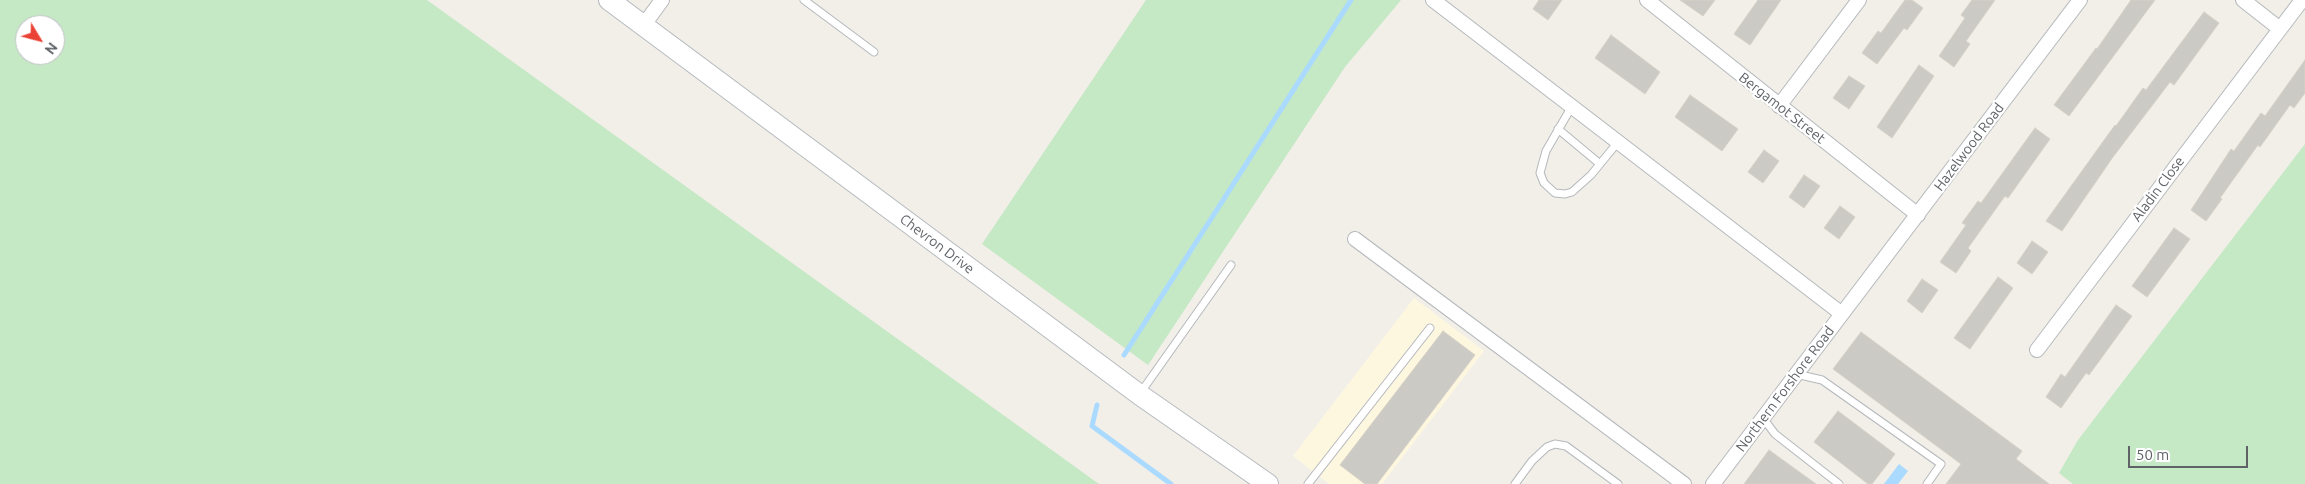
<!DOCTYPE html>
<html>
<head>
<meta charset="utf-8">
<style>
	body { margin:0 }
	#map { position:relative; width:2305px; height:484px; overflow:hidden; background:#f1efe8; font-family:Ubuntu,sans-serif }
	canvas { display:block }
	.north { position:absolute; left:15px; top:15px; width:50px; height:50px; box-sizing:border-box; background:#fff; border:1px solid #bfc1c3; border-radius:50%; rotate:127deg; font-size:14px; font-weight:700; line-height:20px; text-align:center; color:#5f6368 }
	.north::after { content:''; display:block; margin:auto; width:18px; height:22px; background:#ea4335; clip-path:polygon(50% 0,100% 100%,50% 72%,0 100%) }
	.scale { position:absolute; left:2128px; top:446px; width:120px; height:22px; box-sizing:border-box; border:2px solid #5f6368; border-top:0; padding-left:6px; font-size:15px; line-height:18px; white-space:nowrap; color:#5f6368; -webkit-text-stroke:4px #fff; paint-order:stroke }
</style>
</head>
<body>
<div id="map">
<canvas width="2305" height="484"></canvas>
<div class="north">N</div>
<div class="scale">50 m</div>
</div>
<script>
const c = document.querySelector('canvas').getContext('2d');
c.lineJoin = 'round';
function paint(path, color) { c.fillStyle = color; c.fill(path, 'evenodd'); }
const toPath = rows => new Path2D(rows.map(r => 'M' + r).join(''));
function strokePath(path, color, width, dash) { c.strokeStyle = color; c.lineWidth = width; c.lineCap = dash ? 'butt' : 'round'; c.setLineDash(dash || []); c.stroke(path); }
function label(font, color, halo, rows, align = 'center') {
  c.font = font + ' Ubuntu,sans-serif'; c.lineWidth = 4.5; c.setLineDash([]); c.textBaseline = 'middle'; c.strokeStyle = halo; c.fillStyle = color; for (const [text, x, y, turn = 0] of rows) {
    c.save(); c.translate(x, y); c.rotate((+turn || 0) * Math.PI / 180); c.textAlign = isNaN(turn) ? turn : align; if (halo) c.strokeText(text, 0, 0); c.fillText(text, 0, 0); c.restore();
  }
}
const commercial = toPath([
	[1414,298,1484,351,1382,484,1329,484,1293,456]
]);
const green = toPath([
	[0,0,427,0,1099,484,0,484],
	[25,25,55,25,55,55,25,55],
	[1146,0,1401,0,1345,67,1148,365,982,244],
	[2305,144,2305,484,2073,484,2059,473,2078,440]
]);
const water = toPath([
	[1899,464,1908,471,1898,484,1884,484]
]);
const stream = toPath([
	[1124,355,1351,0],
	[1097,405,1092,426,1171,484]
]);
const building = toPath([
	[1539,0,1562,0,1548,20,1533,9,1539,0],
	[1680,0,1715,0,1703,16,1680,0],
	[1758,0,1781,0,1750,45,1734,34,1758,0],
	[1905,0,1912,0,1923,8,1907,30,1904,28,1877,64,1862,53,1878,31,1881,33,1905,0],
	[1972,0,1995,0,1966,41,1970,44,1954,67,1939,56,1965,18,1961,15,1972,0],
	[2131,0,2155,0,2069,116,2054,105,2096,48,2097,49,2131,0],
	[2204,12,2219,23,2174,85,2170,82,2113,157,2062,231,2046,221,2115,125,2116,126,2143,88,2146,90,2204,12],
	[1611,35,1660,72,1645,94,1595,58,1611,35],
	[2305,60,2305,93,2294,108,2290,105,2260,147,2258,145,2220,198,2222,199,2206,221,2191,210,2231,149,2234,151,2261,113,2265,116,2305,60],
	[1919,65,1934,76,1892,138,1877,127,1919,65],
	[1849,76,1865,86,1849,109,1833,98,1849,76],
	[1690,95,1738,129,1722,151,1675,117,1690,95],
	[2035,128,2050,139,2008,198,2005,196,1968,248,1971,251,1956,273,1940,262,1966,225,1962,223,1978,201,1981,203,2035,128],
	[1764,150,1779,161,1763,183,1748,172,1764,150],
	[1804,175,1820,186,1804,208,1789,197,1804,175],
	[1840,206,1855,217,1839,239,1824,228,1840,206],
	[2174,228,2190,239,2147,297,2132,286,2174,228],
	[2032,241,2048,252,2032,274,2017,263,2032,241],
	[1998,277,2013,288,1970,349,1954,338,1998,277],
	[1922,279,1938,290,1922,313,1907,301,1922,279],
	[2116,305,2132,316,2089,375,2086,373,2061,408,2046,397,2061,374,2065,377,2116,305],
	[1443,331,1475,355,1377,484,1365,484,1340,465,1443,331],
	[1861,332,2022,451,2016,459,2049,484,1946,484,1961,464,1833,369,1861,332],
	[1838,411,1895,454,1872,484,1868,484,1814,442,1838,411],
	[1769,450,1816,484,1744,484,1769,450]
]);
const lane = toPath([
	[804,0,874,52],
	[1572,106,1546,151,1540,173,1544,183,1555,193,1565,194,1572,192,1591,175,1618,142],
	[1558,129,1600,164],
	[1796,374,1822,380,1941,464,1927,484],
	[1141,392,1231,265],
	[1763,418,1775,434,1839,484],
	[1308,484,1430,328],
	[1515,484,1532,461,1547,447,1555,444,1566,446,1618,484]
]);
const street = toPath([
	[1433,0,1842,314],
	[1647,0,1918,215],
	[2243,0,2280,29],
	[643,26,662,0],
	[1779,106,1859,0],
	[1355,239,1684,484],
	[2037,350,2302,0],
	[1713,484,2080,0]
]);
const secondary = toPath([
	[609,0,1140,395,1268,484]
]);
const streetNames = [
	["Bergamot Street",1782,108,38],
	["Hazelwood Road",1969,147,-53],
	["Aladin Close",2158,189,-53],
	["Chevron Drive",937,244,37],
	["Northern Forshore Road",1785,389,-53]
];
paint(commercial, '#fef7e0');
paint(green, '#c5e8c5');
paint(water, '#aadaff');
strokePath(stream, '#aadaff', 5);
paint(building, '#cccac5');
strokePath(building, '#d6d1c6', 1);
strokePath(lane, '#b5b8bc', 9);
strokePath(street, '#b5b8bc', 16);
strokePath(secondary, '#b6babf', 22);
strokePath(lane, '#fff', 7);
strokePath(street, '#fff', 14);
strokePath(secondary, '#fff', 20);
label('14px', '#5f6368', '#fff', streetNames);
</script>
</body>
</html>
